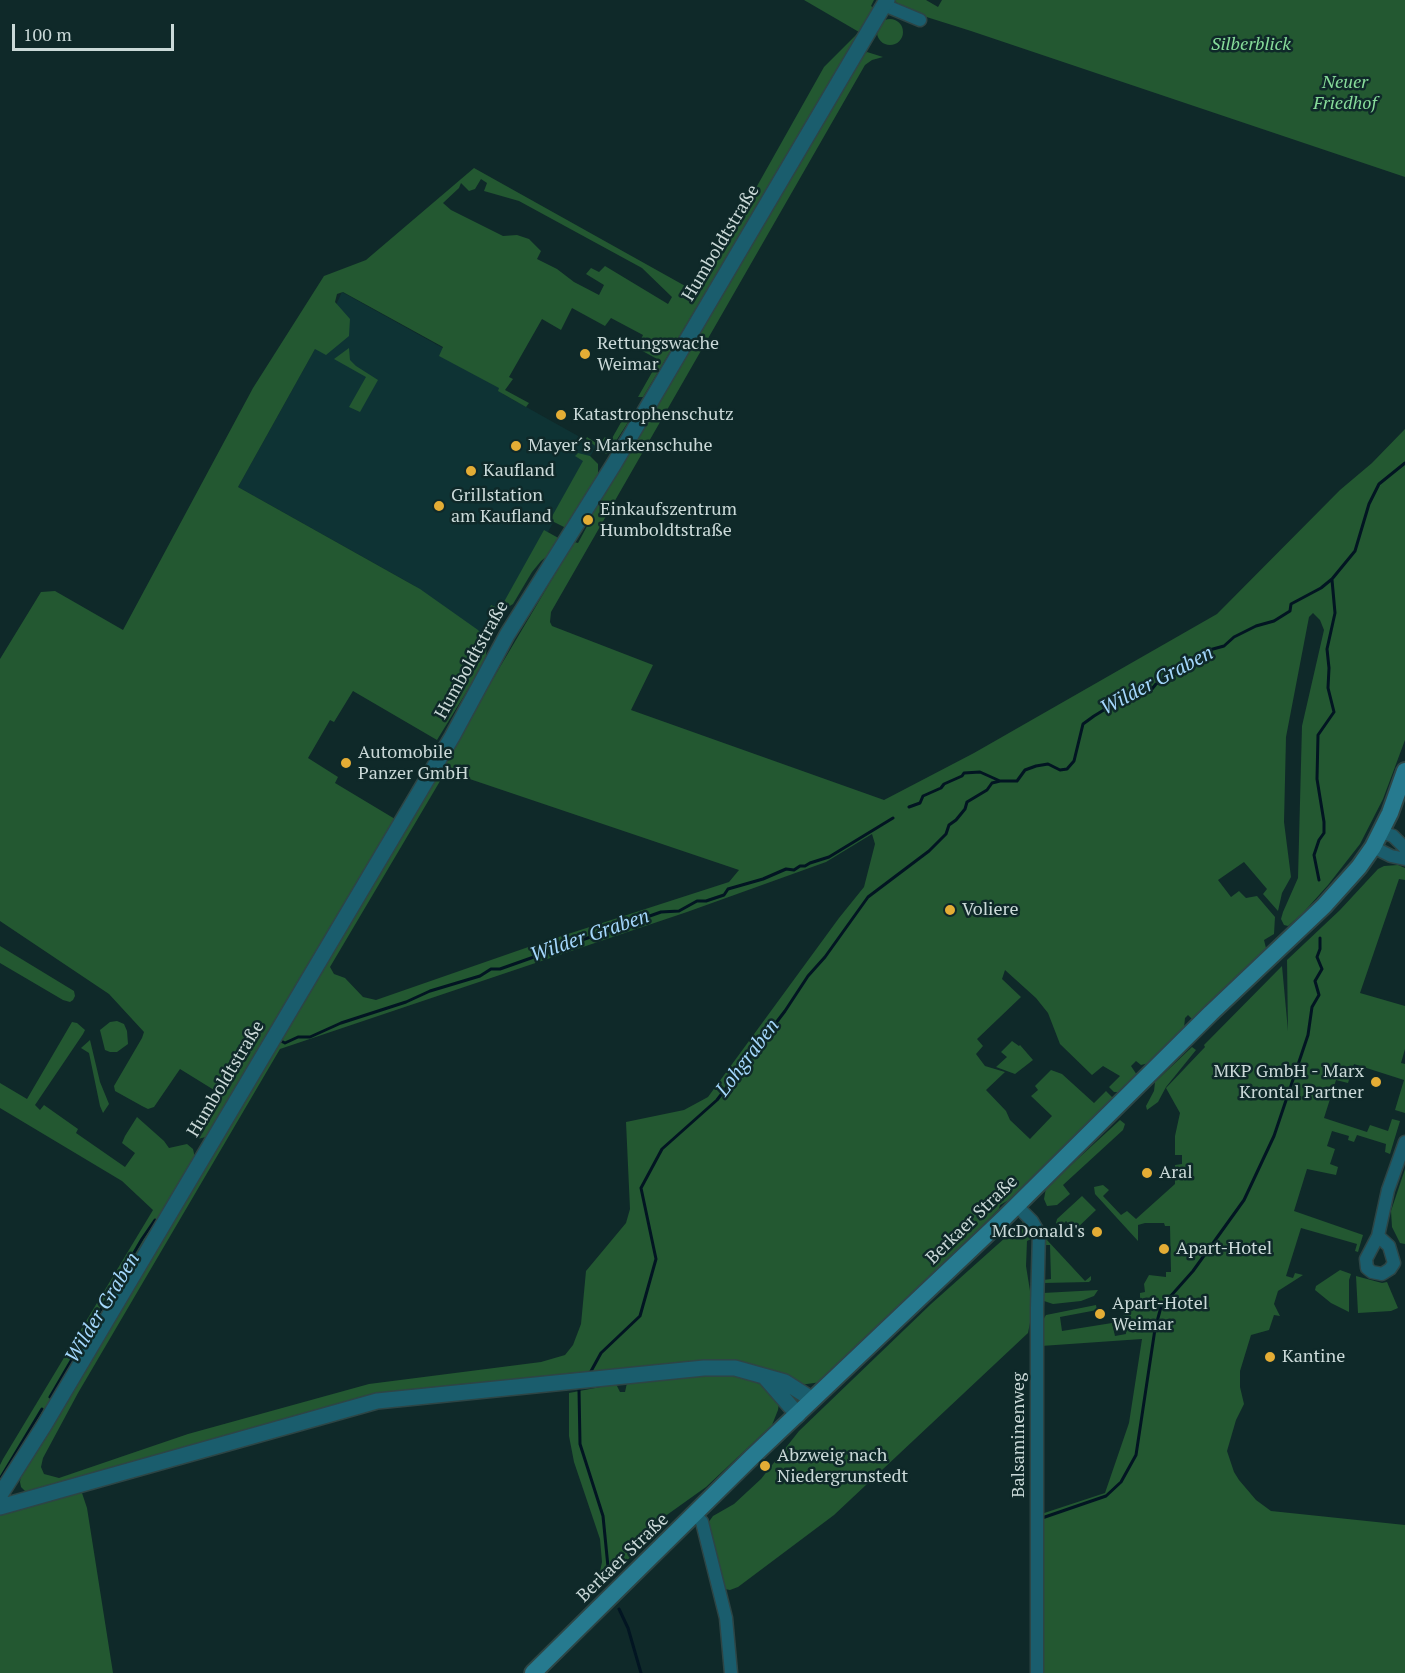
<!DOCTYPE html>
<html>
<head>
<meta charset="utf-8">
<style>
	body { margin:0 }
	#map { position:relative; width:1405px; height:1673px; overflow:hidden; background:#0f2929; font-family:"PT Serif",serif }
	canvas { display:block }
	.scale { position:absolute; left:12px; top:24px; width:162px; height:27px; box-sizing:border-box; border:3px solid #cad9d8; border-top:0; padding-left:8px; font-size:18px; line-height:21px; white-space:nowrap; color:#cad9d8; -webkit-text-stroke:4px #0f2929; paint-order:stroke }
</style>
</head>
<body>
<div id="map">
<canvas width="1405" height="1673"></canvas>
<div class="scale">100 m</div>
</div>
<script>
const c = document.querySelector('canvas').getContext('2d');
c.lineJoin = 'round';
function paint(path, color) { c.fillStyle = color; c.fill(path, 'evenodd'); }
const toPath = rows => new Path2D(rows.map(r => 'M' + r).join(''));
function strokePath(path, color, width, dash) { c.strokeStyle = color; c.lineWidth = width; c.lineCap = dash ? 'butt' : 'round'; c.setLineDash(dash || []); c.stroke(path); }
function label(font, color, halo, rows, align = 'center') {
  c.font = font + ' "PT Serif",serif'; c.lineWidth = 5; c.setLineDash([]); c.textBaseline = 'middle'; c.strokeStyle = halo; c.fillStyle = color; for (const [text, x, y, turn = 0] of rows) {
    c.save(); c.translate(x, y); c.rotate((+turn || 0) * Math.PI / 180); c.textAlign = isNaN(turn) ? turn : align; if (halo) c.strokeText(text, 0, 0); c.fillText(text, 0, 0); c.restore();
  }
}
const built = toPath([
	[342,292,506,383,503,394,596,446,487,641,413,585,238,487,315,349]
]);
const green = toPath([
	[804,0,874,0,871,6,875,9,643,397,638,397,659,360,637,348,643,335,611,318,605,326,572,308,561,330,542,319,509,377,513,379,505,390,529,403,526,407,498,391,499,388,439,356,443,347,343,292,337,294,335,302,350,319,349,336,326,355,315,349,238,487,420,589,478,630,487,641,486,656,472,683,437,740,353,691,334,722,330,720,308,758,338,777,335,783,395,819,209,1136,198,1139,193,1136,192,1129,214,1090,180,1069,154,1107,148,1109,142,1106,115,1091,114,1086,142,1038,144,1032,109,994,0,921,0,659,41,592,55,591,123,630,253,388,324,276,366,260,474,168,687,287,695,289,702,286,707,280,716,259,824,67,859,32],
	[481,179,487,183,484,191,519,201,642,268,672,297,668,304,605,266,599,272,591,268,586,274,604,285,599,295,574,282,557,269,537,259,541,251,529,239,517,235,503,236,451,210,443,203,459,188,461,183,469,191,475,189],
	[894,0,926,0,938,7,942,0,1405,0,1405,177,971,31,898,8,899,5],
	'877 32a13 13 0 1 1 26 0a13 13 0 1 1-26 0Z',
	[867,52,883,57,872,60,865,65,551,612,550,622,552,626,653,665,631,710,884,800,974,753,1217,614,1340,490,1372,463,1405,429,1405,740,1383,799,1360,844,1328,885,1302,914,1288,926,1284,925,1281,919,1283,912,1298,878,1302,726,1324,630,1320,620,1313,613,1309,617,1286,737,1284,822,1291,877,1282,893,1278,911,1263,894,1267,889,1244,862,1218,880,1231,897,1239,891,1246,898,1257,896,1275,917,1274,934,1264,940,1266,948,1195,1018,1192,1019,1188,1015,1185,1018,1184,1028,1149,1063,1141,1065,1136,1061,1131,1066,1137,1075,1119,1092,1114,1092,1109,1087,1120,1076,1103,1066,1092,1075,1060,1044,1048,1013,1036,998,1005,970,1002,979,1021,997,977,1039,983,1046,976,1054,985,1066,1005,1072,986,1090,1006,1111,1010,1120,1030,1139,1052,1116,1031,1096,1038,1090,1035,1086,1051,1070,1062,1074,1094,1103,1106,1091,1112,1097,1112,1100,1009,1200,1000,1205,999,1209,966,1242,821,1382,800,1385,759,1367,743,1363,376,1395,30,1493,25,1491,21,1487,20,1482,21,1475,50,1426,574,542,578,543,592,517,590,515,860,57],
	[446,771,739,870,729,882,537,944,376,1000,363,997,345,978,334,974,330,967],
	[872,834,875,844,864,887,839,918,708,1097,684,1110,626,1122,630,1209,626,1223,586,1271,581,1324,573,1345,565,1355,541,1362,369,1384,188,1434,59,1478,44,1474,41,1467,43,1458,78,1393,280,1049,687,912,826,862],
	[349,348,350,360,356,366,378,380,360,412,349,407,366,377,334,359],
	[628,410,632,410,632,416,609,452,606,454,586,439,587,437,599,445,605,437,611,440],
	[578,453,590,456,598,464,598,474,566,528,550,520,583,461,575,456],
	[544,530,562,540,559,546,541,561,532,572,513,604,500,612,489,610,491,605,500,609],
	[1398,865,1405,868,1405,880,1399,879,1360,993,1405,1006,1405,1049,1401,1063,1405,1064,1405,1113,1395,1110,1404,1080,1354,1064,1348,1083,1336,1080,1324,1118,1367,1132,1370,1125,1388,1131,1392,1119,1400,1121,1390,1154,1385,1152,1386,1144,1357,1135,1354,1142,1348,1140,1349,1136,1332,1131,1327,1146,1335,1149,1330,1164,1338,1167,1336,1175,1307,1169,1294,1211,1363,1235,1358,1252,1355,1251,1357,1244,1301,1228,1286,1276,1293,1278,1295,1273,1303,1275,1278,1291,1274,1304,1280,1316,1274,1315,1269,1330,1251,1335,1240,1371,1240,1387,1244,1404,1236,1420,1227,1451,1234,1472,1239,1480,1256,1500,1271,1511,1405,1525,1405,1673,1033,1673,1032,1517,1105,1493,1129,1423,1142,1339,1041,1346,1043,1320,1046,1315,1096,1305,1097,1310,1060,1317,1062,1331,1112,1323,1115,1336,1126,1334,1123,1311,1140,1308,1140,1293,1145,1292,1144,1284,1149,1275,1166,1277,1166,1272,1171,1272,1170,1226,1165,1226,1164,1223,1145,1223,1138,1225,1138,1241,1095,1194,1094,1187,1103,1185,1109,1190,1103,1196,1121,1215,1127,1211,1136,1219,1175,1184,1175,1165,1182,1164,1182,1155,1175,1155,1175,1136,1180,1113,1166,1088,1205,1047,1204,1045,1282,966,1288,1031,1287,960,1340,910,1378,869,1384,866],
	[0,946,74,991,75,996,73,1000,70,1002,63,1000,0,963],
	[117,1021,124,1024,127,1031,128,1044,117,1052,110,1052,105,1050,100,1030,110,1022],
	[72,1022,77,1023,85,1030,83,1034,35,1105,40,1110,44,1105,78,1129,76,1133,125,1167,135,1153,122,1143,125,1136,137,1117,164,1141,169,1148,187,1144,193,1149,195,1158,0,1487,0,1465,3,1459,153,1210,122,1181,0,1108,0,1083,27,1099],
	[90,1040,100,1082,109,1104,103,1113,100,1106,89,1053,81,1048],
	[1012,1041,1019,1046,1020,1045,1033,1060,1015,1074,996,1067,1007,1057,1001,1052],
	[1192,1047,1196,1050,1166,1087,1158,1102,1147,1110,1146,1106,1154,1091,1155,1082],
	[1120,1120,1125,1124,1123,1130,1063,1185,1070,1194,1057,1205,1047,1206,1044,1199,1046,1188],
	[1405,1169,1405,1244,1400,1243,1392,1227,1391,1211],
	[1082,1196,1096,1210,1075,1230,1066,1221,1060,1227,1056,1223,1057,1219],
	[1025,1220,1035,1237,1027,1241,1026,1266,1031,1297,1034,1302,1028,1333,834,1515,738,1587,730,1590,725,1589,722,1584,708,1523,713,1516,734,1504,761,1479,799,1431,931,1304],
	[1048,1231,1053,1234,1047,1240,1085,1281,1091,1276,1091,1280,1089,1282,1043,1283,1043,1280,1051,1279,1050,1245,1044,1245,1043,1237],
	[1340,1270,1351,1274,1349,1280,1349,1312,1331,1303,1315,1290,1316,1286],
	[1356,1276,1382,1283,1387,1282,1398,1308,1391,1311,1358,1313],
	[1098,1290,1094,1296,1081,1301,1053,1304,1044,1301,1043,1299,1043,1293],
	[701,1375,739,1376,765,1386,779,1403,778,1410,772,1425,706,1487,664,1517,647,1543,597,1586,602,1562,600,1539,574,1462,569,1436,569,1393,616,1384,620,1392,625,1392,627,1383],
	[76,1491,82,1493,87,1508,113,1673,0,1673,0,1513]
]);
const stream = toPath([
	[909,807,920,803,923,796,941,788,944,784,962,776,964,773,980,772,1000,781,1017,781,1025,770,1036,766,1048,764,1060,770,1067,769,1074,761,1083,724,1094,716,1138,689,1152,689,1156,684,1174,674,1202,652,1224,646,1234,637,1256,626,1274,621,1290,611,1291,604,1321,588,1332,579,1355,551,1369,504,1379,484,1405,463],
	[1319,880,1314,855,1319,840,1324,833,1324,822,1317,779,1318,735,1334,712,1328,688,1329,668,1327,649,1335,613,1332,580],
	[281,1041,285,1043,298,1037,310,1037,341,1023,406,1002,430,991,480,976,491,969,500,969,661,912,679,911,697,901,706,901,724,895,728,889,763,879,786,869,794,870,800,866,805,866,810,863,829,857,893,818],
	[590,1373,601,1353,640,1316,656,1259,641,1188,662,1149,717,1100,785,1011,808,976,825,957,868,897,929,851,946,834,949,825,956,820,965,809,967,802,987,790,992,783,1000,781],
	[579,1390,580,1444,603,1516,609,1577],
	[50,1397,142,1239,155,1220],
	[0,1479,42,1409],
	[1042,1518,1106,1496,1121,1482,1136,1455,1155,1329,1161,1307,1193,1271,1244,1200,1274,1136,1308,1035,1312,1007,1319,995,1315,981,1322,969,1317,957,1320,949,1320,938],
	[619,1609,628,1628,641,1673]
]);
const minor = toPath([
	[884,5,920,20],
	[1382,832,1393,836,1405,848],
	[1373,847,1391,856,1405,859],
	[1016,1205,1032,1221,1039,1233,1037,1308,1037,1673],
	[1378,1236,1389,1246,1394,1263,1390,1269,1382,1274,1372,1272,1367,1268,1366,1259,1378,1236,1388,1190,1405,1142],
	[695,1514,702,1522,726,1618,731,1673]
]);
const tertiary = toPath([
	[764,1376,798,1415],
	[0,1495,45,1424,394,835,452,737,507,635,614,464,887,0],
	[0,1507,377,1401,704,1368,735,1368,785,1382,813,1400]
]);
const secondary = toPath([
	[533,1673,751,1458,1004,1218,1211,1013,1324,906,1359,867,1373,847,1390,813,1405,771]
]);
const markers = [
	[585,354,6,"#e4ad35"],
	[561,415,6,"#e4ad35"],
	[516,446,6,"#e4ad35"],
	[471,471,6,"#e4ad35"],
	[439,506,6,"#e4ad35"],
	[588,520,6,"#e4ad35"],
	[346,763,6,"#e4ad35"],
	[950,910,6,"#e4ad35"],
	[1376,1082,6,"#e4ad35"],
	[1147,1173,6,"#e4ad35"],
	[1097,1232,6,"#e4ad35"],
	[1164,1249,6,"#e4ad35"],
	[1100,1314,6,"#e4ad35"],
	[1270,1357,6,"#e4ad35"],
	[765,1466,6,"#e4ad35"]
];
const parkNames = [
	["Silberblick",1251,45],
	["Neuer",1345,83],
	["Friedhof",1345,104]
];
const streetNames = [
	["Humboldtstraße",721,243,-59],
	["Humboldtstraße",472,660,-61],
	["Humboldtstraße",226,1079,-59],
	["Berkaer Straße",972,1220,-44],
	["Balsaminenweg",1019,1435,-90],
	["Berkaer Straße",623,1558,-44]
];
const poiNames = [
	["Rettungswache",597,344],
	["Weimar",597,365],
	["Katastrophenschutz",573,415],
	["Mayer´s Markenschuhe",528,446],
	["Kaufland",483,471],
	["Grillstation",451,496],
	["am Kaufland",451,517],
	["Einkaufszentrum",600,510],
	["Humboldtstraße",600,531],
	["Automobile",358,753],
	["Panzer GmbH",358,774],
	["Voliere",962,910],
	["MKP GmbH - Marx",1364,1072,"right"],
	["Krontal Partner",1364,1093,"right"],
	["Aral",1159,1173],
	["McDonald's",1085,1232,"right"],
	["Apart-Hotel",1176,1249],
	["Apart-Hotel",1112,1304],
	["Weimar",1112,1325],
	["Kantine",1282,1357],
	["Abzweig nach",777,1456],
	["Niedergrunstedt",777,1477]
];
const waterNames = [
	["Wilder Graben",1157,681,-28],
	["Wilder Graben",590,936,-19],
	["Lohgraben",748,1058,-53],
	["Wilder Graben",103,1308,-59]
];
paint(built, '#0e3334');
paint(green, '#235831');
strokePath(stream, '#021522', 3);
strokePath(minor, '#2d4545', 15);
strokePath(tertiary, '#2d4545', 18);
strokePath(secondary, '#2d4545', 20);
strokePath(minor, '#1a5d6d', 12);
strokePath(tertiary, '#1a5d6d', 15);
strokePath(secondary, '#267a8f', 16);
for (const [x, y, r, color] of markers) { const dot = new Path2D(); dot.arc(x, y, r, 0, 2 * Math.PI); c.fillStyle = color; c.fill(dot); strokePath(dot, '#0f2929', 2); }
label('italic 18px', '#87dc9a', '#0f2929', parkNames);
label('18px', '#cad9d8', '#0f2929', streetNames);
label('18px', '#cad9d8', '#0f2929', poiNames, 'left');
label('italic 20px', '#a4d7fc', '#0f2929', waterNames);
</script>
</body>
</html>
